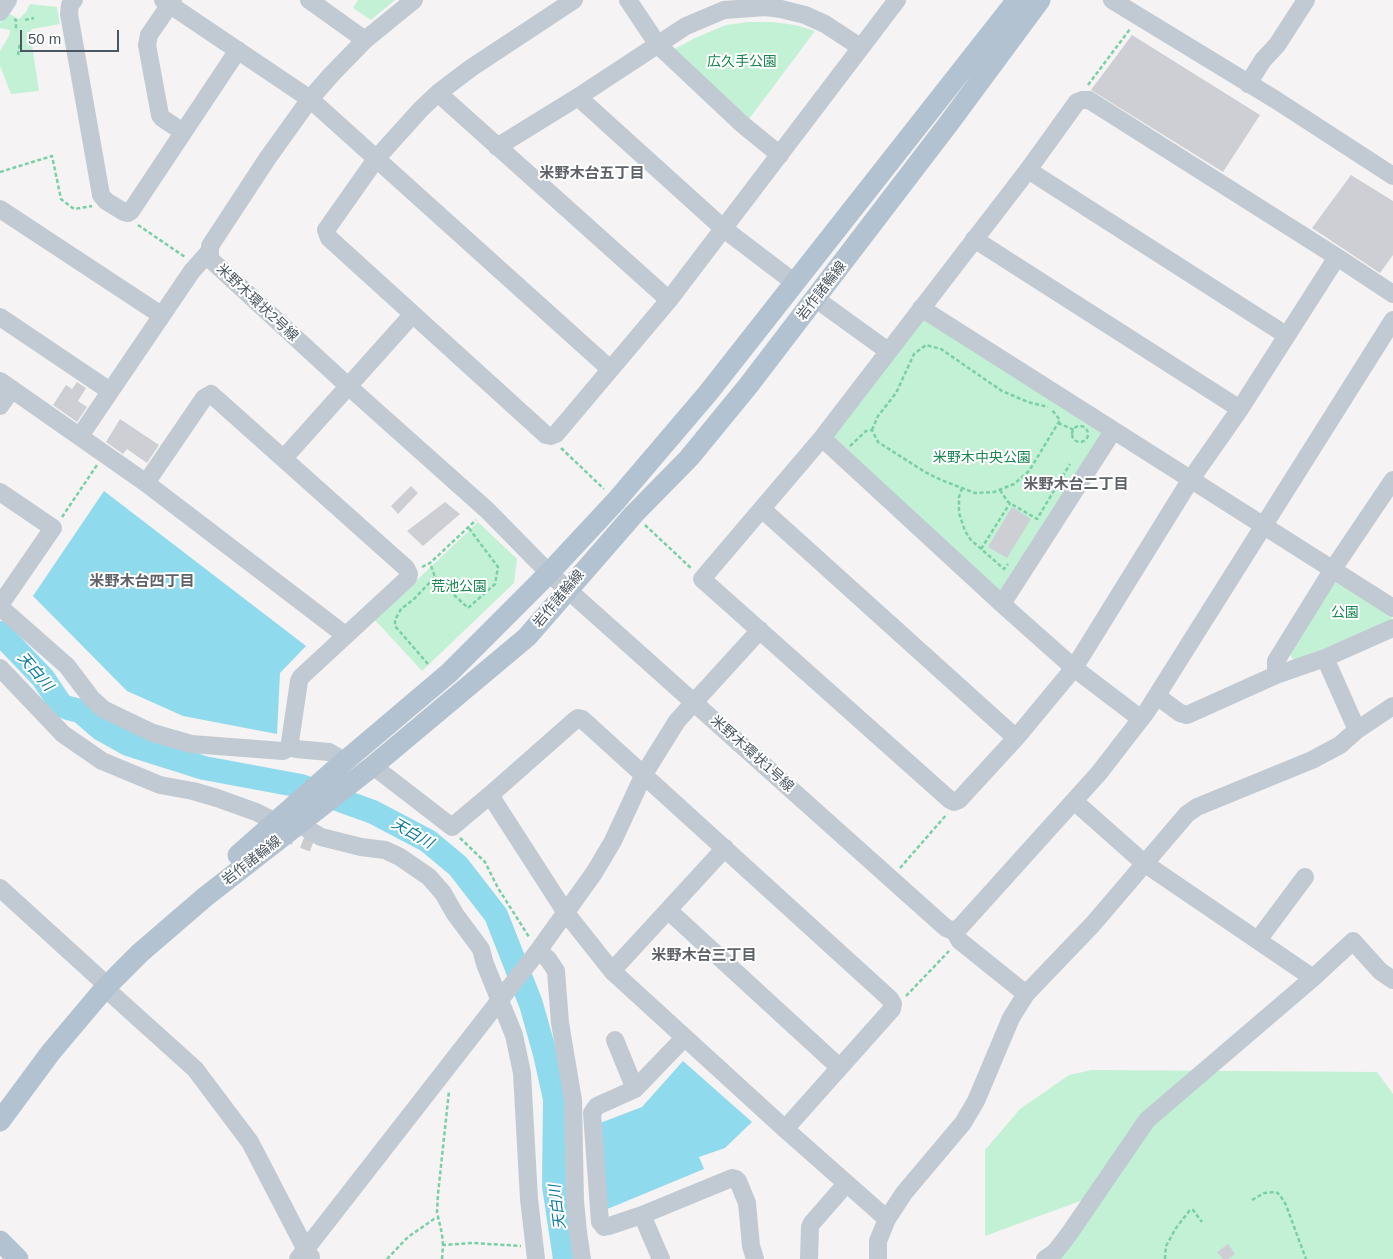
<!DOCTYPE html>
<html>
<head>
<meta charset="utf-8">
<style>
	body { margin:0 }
	#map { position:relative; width:1393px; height:1259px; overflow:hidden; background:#f5f3f3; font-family:Arial,sans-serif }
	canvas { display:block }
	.scale { position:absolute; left:20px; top:30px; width:99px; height:22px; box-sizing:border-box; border:2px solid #4a5661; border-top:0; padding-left:6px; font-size:15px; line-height:18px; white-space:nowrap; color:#4a5661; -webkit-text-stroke:4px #fff; paint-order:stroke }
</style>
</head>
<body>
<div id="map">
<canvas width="1393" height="1259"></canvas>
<div class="scale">50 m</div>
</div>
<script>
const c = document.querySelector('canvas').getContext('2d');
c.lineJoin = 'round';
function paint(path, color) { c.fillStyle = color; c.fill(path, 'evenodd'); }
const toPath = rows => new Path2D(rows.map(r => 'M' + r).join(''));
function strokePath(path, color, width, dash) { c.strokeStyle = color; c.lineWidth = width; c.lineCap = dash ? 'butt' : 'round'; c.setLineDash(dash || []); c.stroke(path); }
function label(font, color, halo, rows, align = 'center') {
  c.font = font + ' Arial,"Noto Sans JP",sans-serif'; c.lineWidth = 4; c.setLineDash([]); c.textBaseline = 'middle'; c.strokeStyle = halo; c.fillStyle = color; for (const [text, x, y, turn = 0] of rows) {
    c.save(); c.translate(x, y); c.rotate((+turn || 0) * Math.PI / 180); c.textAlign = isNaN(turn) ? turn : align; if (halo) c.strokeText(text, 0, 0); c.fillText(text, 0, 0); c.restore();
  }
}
const green = toPath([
	[358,0,395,0,371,20,353,8],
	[30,4,57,7,60,24,32,29,30,32,39,91,11,94,0,66,0,51,9,36,10,30,0,28,0,23,6,12,19,19,26,12],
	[748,22,773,22,795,25,815,31,749,119,671,51,695,38,726,25],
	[927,318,1100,429,1102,436,1005,591,998,592,832,442,832,434,919,319],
	[478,522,517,559,514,583,422,671,375,620],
	[1340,580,1393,616,1390,621,1294,661,1289,653,1333,584],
	[1092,1070,1377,1072,1393,1094,1393,1259,1053,1259,1091,1197,985,1236,985,1150,1020,1109,1069,1075]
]);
const water = toPath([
	[104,491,306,646,280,673,277,734,183,716,127,691,33,596],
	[683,1061,752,1122,725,1148,699,1157,704,1169,605,1210,600,1123,642,1107]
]);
const river = toPath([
	[0,633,43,678,61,705,68,708,80,711,101,729,128,744,204,768,301,786,373,812,428,841,458,866,496,915,531,1004,545,1054,555,1099,554,1186,565,1259]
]);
const building = toPath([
	[1132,35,1260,115,1223,172,1091,90],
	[1351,175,1393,201,1393,255,1380,273,1312,228],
	[77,382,86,388,78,401,87,407,77,422,53,405,66,385,72,389],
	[120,419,159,445,147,463,127,449,123,454,106,442],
	[411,486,418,493,398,514,391,506],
	[445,502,460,514,423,546,407,531],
	[1012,507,1031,519,1007,558,988,547],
	[1228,1244,1235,1254,1228,1259,1223,1259,1217,1252]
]);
const minorTunnel = toPath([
	[278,830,313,843]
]);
const path = toPath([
	[14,19,16,20,16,31],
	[25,20,34,18],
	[18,55,20,42],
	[1088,85,1130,29],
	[0,172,52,156,61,199,74,209,92,206],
	[138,225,185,257],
	[1058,423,1074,430],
	'1072 434a8 8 0 1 1 16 0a8 8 0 1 1-16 0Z',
	[872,430,878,416,896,393,914,354,926,345,941,349,1002,391,1028,402,1048,407],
	[850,446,866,431,872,430,878,442,925,472,941,480,975,493,994,492,1014,484,1029,471,1060,420,1052,410],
	[561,448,604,489],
	[962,488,959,497,959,513,965,531,971,540,1004,569,1008,564],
	[1000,490,1008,502,1037,519,1070,464],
	[62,517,97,465],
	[645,525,692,569],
	[981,549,1010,503],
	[422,567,430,563,476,520],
	[435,577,468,608,495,584,498,567,468,527],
	[428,664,395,626,395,620,401,609,413,600,435,577,430,563],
	[460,838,485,862,498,888,529,937],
	[900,868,947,814],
	[906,996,949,951],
	[1252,1200,1264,1193,1276,1192,1280,1195,1286,1205,1306,1259],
	[443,1245,442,1234,437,1212,438,1194,449,1091],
	[387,1259,408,1237,434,1219,439,1218],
	[442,1259,443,1245,473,1243,521,1246],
	[1165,1259,1166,1246,1176,1228,1190,1210,1193,1210,1202,1222]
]);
const minor = toPath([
	[74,0,70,5,69,14,101,195,106,201,124,212,128,213,131,211,238,50],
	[163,0,310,99,610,369],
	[173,0,149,35,147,45,160,115,162,118,183,132],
	[309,0,365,40],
	[414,0,365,40,331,75,310,99,267,159,210,246,210,259,348,386,487,510,549,573,946,928,954,931,961,926,1099,773,1147,711,1393,320],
	[574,0,471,68,438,93,421,109,376,159,326,230,329,238,546,435,551,436,556,434,669,300,897,0],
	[628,0,658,45,742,124,780,155],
	[1112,0,1276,100,1393,176],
	[0,12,8,0],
	[1248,84,1263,60,1277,45,1306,0],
	[438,93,669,300],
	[578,97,724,229,795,283],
	[497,147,578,97,686,26,724,10,766,7,781,9,805,15,825,24,860,47],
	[1028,170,1286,335],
	[0,209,161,315],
	[974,239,1240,409],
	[1337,257,1240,409,1191,479,1074,668,1016,738,959,800,954,802,950,800,702,579,822,438,1028,170,1077,102,1082,100,1089,100,1337,257,1393,294],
	[816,299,888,351],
	[921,308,1393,608],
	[0,317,110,391],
	[0,381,146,483,345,635],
	[0,406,12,389],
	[80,436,192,271,209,252],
	[822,438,1002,604,1074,668,1141,719],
	[284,458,413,314],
	[146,483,204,398,211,394,406,568,409,574,408,578,301,677,299,681,290,742,291,747],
	[0,492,53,528,0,605],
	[762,509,1016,738],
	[1002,604,1113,431],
	[0,607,67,666,92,699,103,709,153,733,191,744,283,751,291,747,296,749,329,752,345,761],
	[1325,658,1357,730],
	[0,668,63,734,102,761,160,785,193,791,217,798,256,812,276,822],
	[1276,675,1276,661,1333,569,1393,480],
	[1157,696,1180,713,1187,715,1276,675,1325,658,1393,628],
	[373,766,452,827,490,795,574,721,578,718,582,719,890,999,893,1004,892,1009,785,1129],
	[490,795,566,913,612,971,785,1129,887,1219],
	[1074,801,1144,863,1313,978],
	[299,824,321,837,361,847,385,850,400,857,429,877,443,893,455,914,481,949,485,964,514,1035,522,1073,529,1199,536,1259],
	[0,888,99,978],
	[669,911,839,1067],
	[954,931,960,941,1026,994],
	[1258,940,1305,877],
	[538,951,548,959,556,971,560,1023,573,1100,575,1201,578,1232,582,1259],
	[612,971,725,848],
	[105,988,195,1069,250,1142,306,1250,311,1257],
	[684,1038,635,1089,597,1106,594,1110,592,1113,600,1222,604,1227,609,1226,642,1215,732,1178,736,1179,738,1181,747,1203,751,1246,755,1259],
	[615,1040,635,1089],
	[642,1215,661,1259],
	[298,1259,538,951,594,873,613,841,644,774,677,721,760,630],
	[809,1259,810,1227,812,1223,846,1184],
	[878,1259,878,1241,887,1219,904,1193,963,1123,976,1101,1011,1018,1026,994,1093,924,1187,814,1197,807,1312,760,1340,745,1357,730,1393,706],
	[1045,1259,1055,1252,1069,1234,1147,1120,1313,978,1353,941,1380,971,1393,980]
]);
const major = toPath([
	[238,855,332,772,449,673,549,573,616,501,708,393,1017,0],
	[0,1121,51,1052,105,988,140,953,205,897,373,766,527,637,634,514,689,458,748,386,949,123,1040,0],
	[0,1241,18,1259]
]);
const parkNames = [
	["広久手公園",742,62],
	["米野木中央公園",982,458],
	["荒池公園",459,587],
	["公園",1345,613]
];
const streetNames = [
	["岩作諸輪線",822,291,-52],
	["米野木環状2号線",257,303,43],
	["岩作諸輪線",559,599,-50],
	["米野木環状1号線",752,754,42],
	["岩作諸輪線",252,861,-38]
];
const neighbourhoodNames = [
	["米野木台五丁目",592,174],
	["米野木台二丁目",1076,485],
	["米野木台四丁目",142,582],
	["米野木台三丁目",704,956]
];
const waterNames = [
	["天白川",35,672,49],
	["天白川",412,834,30],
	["天白川",558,1207,-97]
];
paint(green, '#c3f1d5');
paint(water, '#90daee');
strokePath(river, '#90daee', 24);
paint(building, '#cdcfd5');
strokePath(minorTunnel, '#caccce', 18, [18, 9]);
strokePath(path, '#7ad0a6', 2.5, [4, 2.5]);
strokePath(minor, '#c1cad2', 18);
strokePath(major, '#b3c2d1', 21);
label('14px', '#17864f', '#fff', parkNames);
label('14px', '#4a5661', '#fff', streetNames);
label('bold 15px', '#5f6368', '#fff', neighbourhoodNames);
label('italic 15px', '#0c7c9b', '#fff', waterNames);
</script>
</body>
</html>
